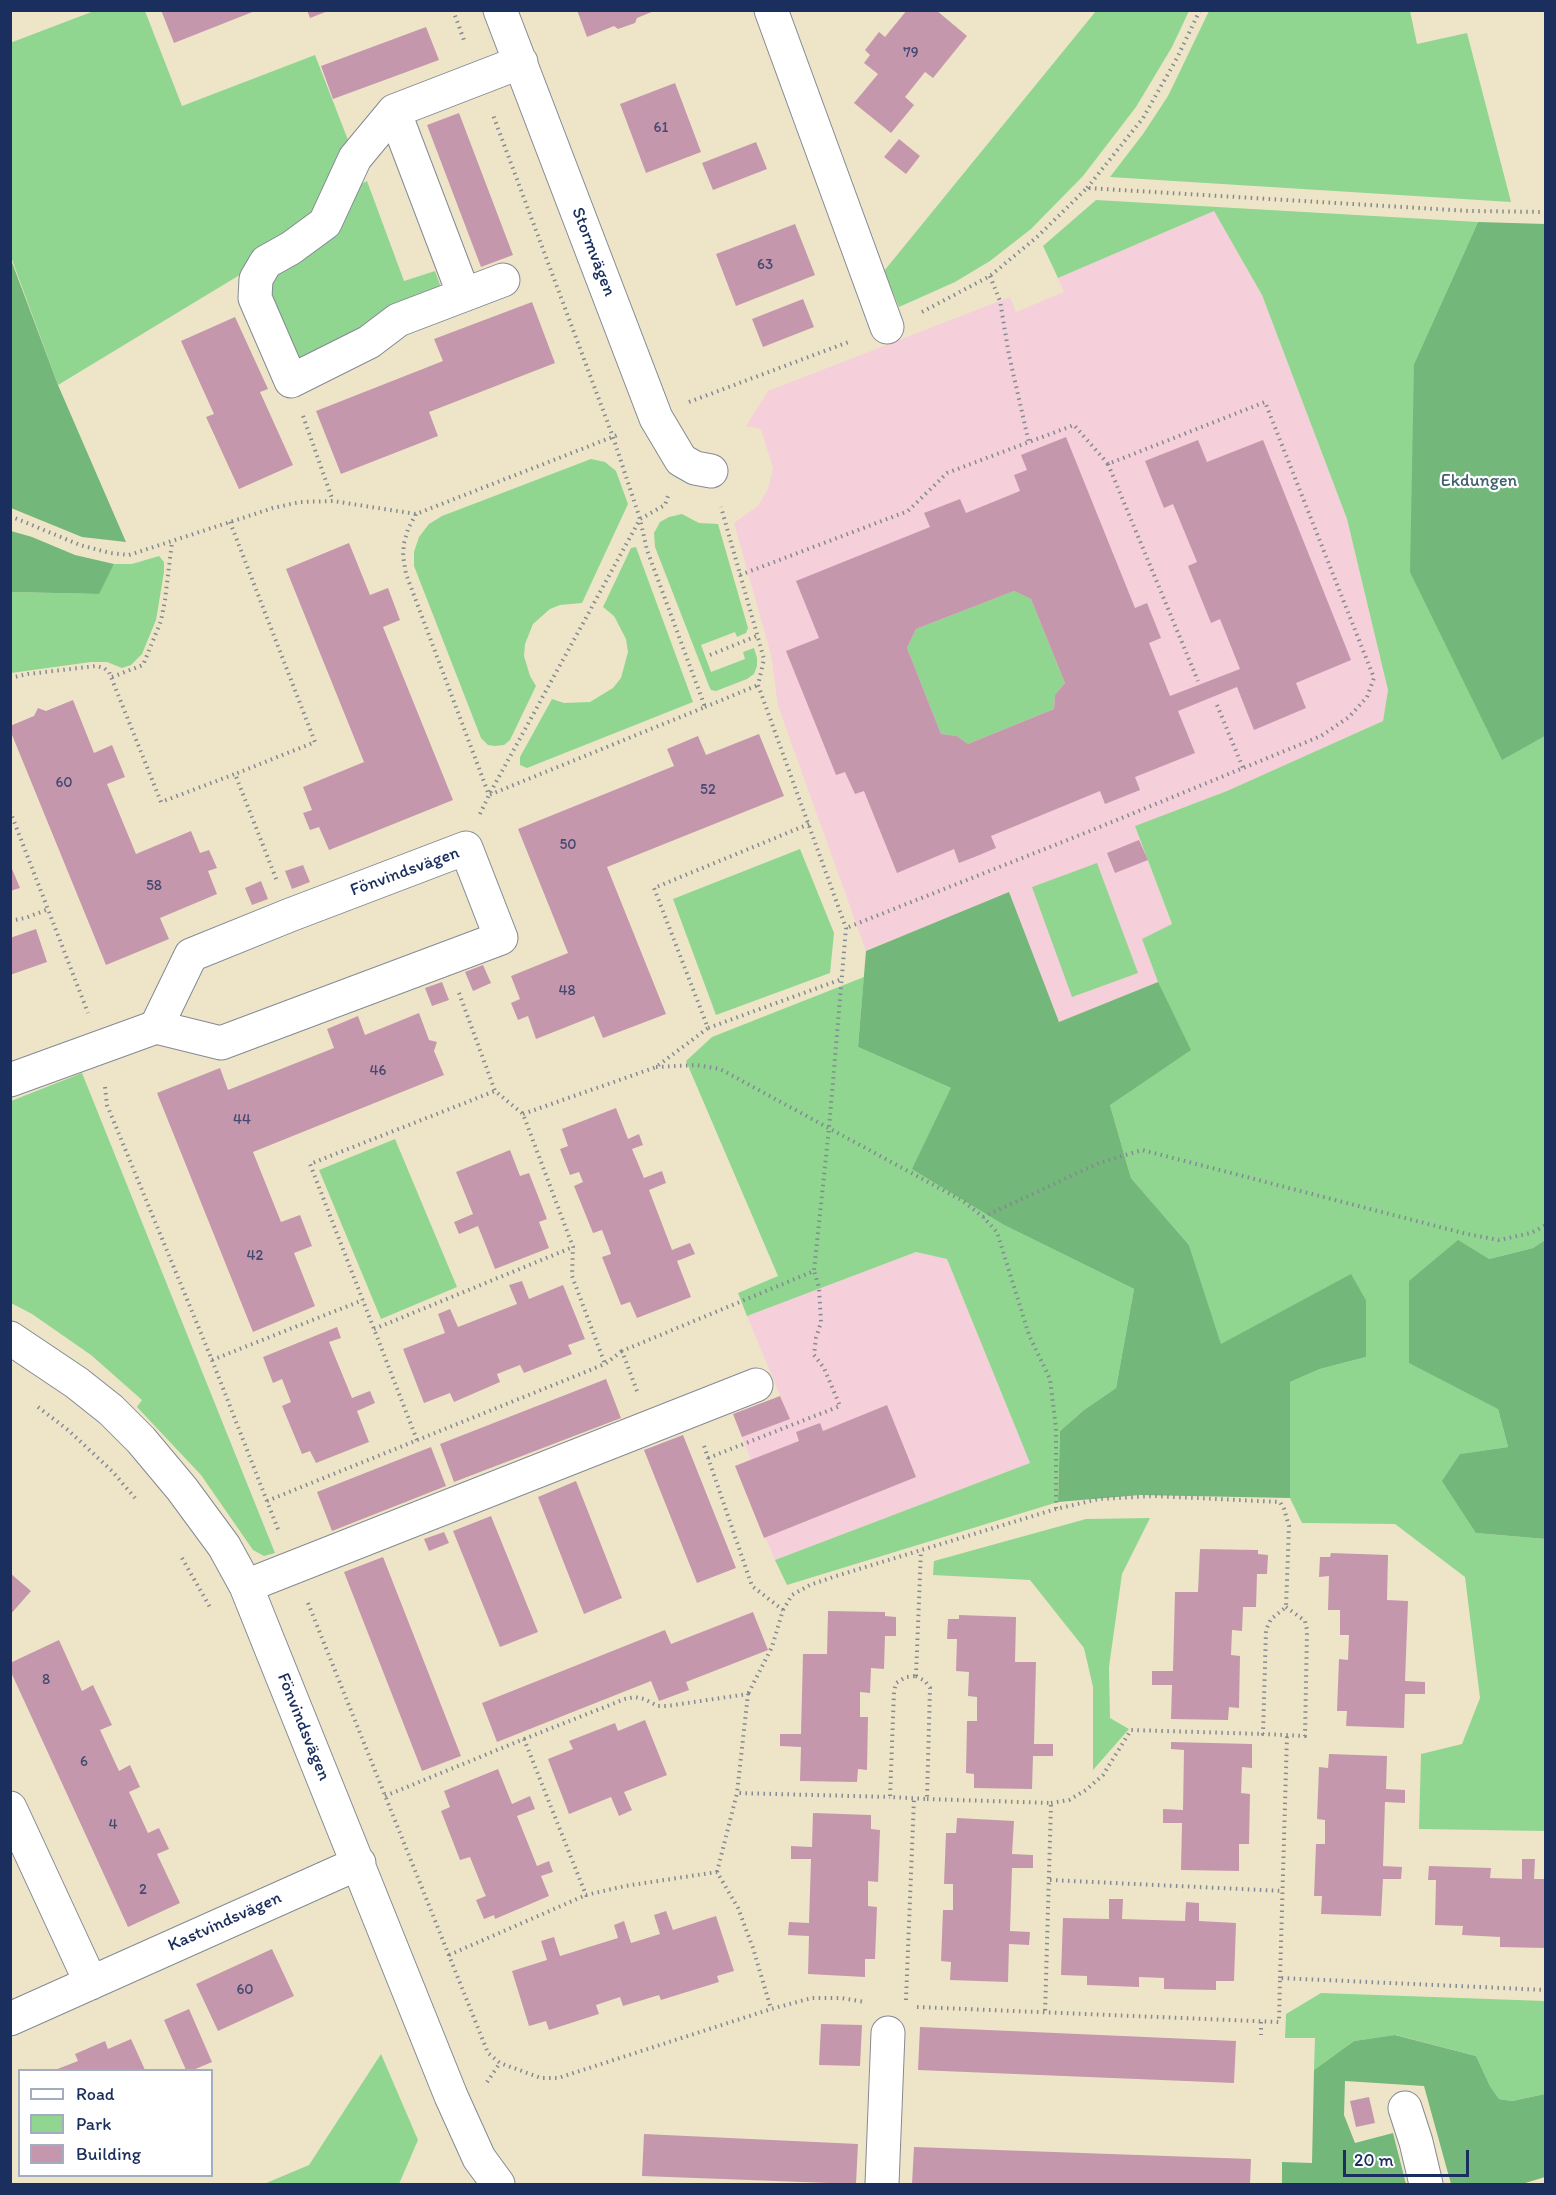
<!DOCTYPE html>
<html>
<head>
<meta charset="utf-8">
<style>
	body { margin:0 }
	#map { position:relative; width:1556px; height:2195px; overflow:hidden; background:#eee5c8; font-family:Itim,sans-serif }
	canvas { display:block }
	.frame { position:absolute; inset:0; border:12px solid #1b2f5e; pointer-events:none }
	.legend { position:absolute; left:18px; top:2069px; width:195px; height:108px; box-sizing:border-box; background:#fff; border:2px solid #a4acbf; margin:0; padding:8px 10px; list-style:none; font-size:18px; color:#1b2f5e }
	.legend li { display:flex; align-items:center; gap:12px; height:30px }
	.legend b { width:30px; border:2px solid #a4acbf }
	.scale { position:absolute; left:1343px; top:2150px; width:126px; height:27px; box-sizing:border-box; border:3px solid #1b2f5e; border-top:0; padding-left:8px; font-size:18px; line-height:21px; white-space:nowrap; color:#1b2f5e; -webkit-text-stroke:4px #fff; paint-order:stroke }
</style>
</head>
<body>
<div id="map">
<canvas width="1556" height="2195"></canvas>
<div class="frame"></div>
<ul class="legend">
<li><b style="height:8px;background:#fff"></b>Road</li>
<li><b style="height:16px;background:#90d690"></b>Park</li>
<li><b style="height:16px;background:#c597ad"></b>Building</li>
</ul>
<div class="scale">20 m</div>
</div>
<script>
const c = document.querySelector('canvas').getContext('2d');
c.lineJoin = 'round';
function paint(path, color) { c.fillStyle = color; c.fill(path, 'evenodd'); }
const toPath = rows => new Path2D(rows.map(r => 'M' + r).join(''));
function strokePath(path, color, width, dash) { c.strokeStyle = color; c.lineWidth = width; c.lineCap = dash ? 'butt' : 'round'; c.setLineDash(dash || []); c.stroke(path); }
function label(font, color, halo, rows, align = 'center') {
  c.font = font + ' Itim,sans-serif'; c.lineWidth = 4.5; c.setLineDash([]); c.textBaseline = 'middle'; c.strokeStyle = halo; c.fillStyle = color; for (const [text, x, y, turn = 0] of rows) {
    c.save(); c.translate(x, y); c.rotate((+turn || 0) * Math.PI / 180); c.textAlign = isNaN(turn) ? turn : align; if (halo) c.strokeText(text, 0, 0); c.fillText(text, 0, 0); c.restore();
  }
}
const built = toPath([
	[1214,211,1262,295,1347,519,1388,690,1383,721,1227,791,1135,826,1172,925,1142,939,1158,982,1059,1022,1009,893,866,951,778,706,771,655,734,523,758,506,768,489,773,468,761,429,746,426,768,391,1010,297,1016,312,1064,292,1058,278],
	[916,1252,947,1259,1030,1463,775,1560,735,1466,751,1459,742,1437,790,1419,747,1316]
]);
const green = toPath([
	[94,11,145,11,182,106,315,55,348,140,321,207,238,276,58,385,11,257,10,43],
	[1096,11,1189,11,1172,47,1136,107,1083,176,1031,229,990,261,955,282,899,307,884,271],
	[1209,11,1410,11,1417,44,1467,33,1511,202,1110,177,1143,134,1168,96],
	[367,181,404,281,435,271,443,293,297,367,270,300,269,282,357,186],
	[1096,200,1478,222,1414,364,1502,759,1545,736,1545,1240,1533,1248,1489,1259,1498,1409,1508,1447,1461,1454,1476,1533,1545,1539,1545,1831,1419,1829,1421,1754,1462,1744,1480,1698,1465,1577,1395,1524,1302,1523,1290,1498,1290,1382,1320,1369,1366,1357,1366,1300,1351,1275,1221,1345,1189,1245,1131,1178,1110,1105,1158,982,1142,939,1172,924,1135,826,1227,791,1383,721,1388,690,1347,519,1262,295,1214,211,1058,278,1043,246],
	[591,459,605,462,616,471,628,504,582,603,560,605,550,609,533,624,525,644,524,656,530,676,536,686,510,740,504,745,495,746,488,745,481,738,414,566,414,552,419,537,429,524,442,516],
	[682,514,699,523,718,524,748,628,746,633,737,637,735,632,701,645,711,672,745,659,743,652,754,648,757,658,757,666,754,674,747,679,716,691,711,690,709,686,655,547,654,533,660,522,669,517],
	[636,547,693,702,527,768,520,765,520,757,552,699,564,703,590,702,613,688,621,678,628,652,626,639,614,616,603,607,631,548],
	[159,556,164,562,164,572,156,620,142,654,131,665,122,668,107,662,91,662,11,673,11,592,98,594,114,564,132,564],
	[1014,591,1031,599,1065,683,1055,695,1054,709,968,744,957,736,941,734,907,648,916,629],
	[800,849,834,933,830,973,716,1015,673,899],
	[1097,863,1138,973,1072,997,1032,887],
	[864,977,858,1047,951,1088,1006,1226,1134,1289,1116,1388,1084,1410,1060,1431,1058,1502,787,1585,775,1560,1030,1463,947,1259,916,1252,747,1316,738,1293,778,1276,686,1061,712,1037],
	[82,1073,275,1553,264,1556,253,1550,201,1475,137,1407,142,1400,91,1355,32,1314,11,1303,11,1101],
	[395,1139,457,1287,381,1319,319,1170],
	[1150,1518,1122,1574,1109,1667,1110,1718,1129,1729,1093,1770,1093,1687,1084,1648,1030,1580,933,1575,934,1561,1086,1519],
	[1321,1993,1545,2001,1545,2094,1512,2101,1499,2099,1490,2086,1476,2056,1396,2035,1354,2041,1314,2070,1315,2038,1285,2038,1286,2014],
	[381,2054,418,2140,399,2184,264,2184,309,2165]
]);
const forest = toPath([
	[1478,222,1546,224,1545,736,1502,760,1410,572,1414,364],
	[10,257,58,385,126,542,82,537,11,508],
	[11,531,32,537,75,555,114,564,99,594,11,592],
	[1009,892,1059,1022,1158,982,1191,1050,1110,1105,1131,1178,1189,1245,1221,1344,1351,1274,1366,1300,1366,1357,1320,1369,1290,1382,1290,1498,1140,1495,1058,1502,1060,1431,1084,1410,1116,1388,1134,1289,1006,1226,912,1169,951,1088,858,1047,866,951],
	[1458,1240,1489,1259,1533,1248,1545,1240,1545,1539,1476,1533,1442,1481,1460,1454,1508,1447,1498,1409,1409,1363,1409,1281],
	[1395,2035,1476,2056,1490,2086,1499,2099,1512,2101,1545,2094,1545,2177,1522,2184,1451,2184,1424,2086,1345,2081,1344,2115,1355,2143,1393,2133,1406,2184,1282,2184,1282,2162,1312,2163,1314,2070,1354,2041]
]);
const building = toPath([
	[161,10,255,10,255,11,174,43],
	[307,10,328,10,328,11,310,18],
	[577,10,654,10,654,11,637,18,635,23,618,29,614,26,587,37],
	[907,10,936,10,967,36,933,78,925,72,905,97,914,105,891,133,854,103,878,74,864,63,870,55,865,50,879,32,885,37],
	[426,27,439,60,333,99,321,66],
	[675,83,701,152,646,173,620,104],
	[459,113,513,255,481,267,427,125],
	[899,139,920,156,906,174,884,157],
	[756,142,767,169,713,190,702,163],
	[795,224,815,275,736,306,716,254],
	[803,299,814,327,763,347,752,319],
	[532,302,555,363,429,412,438,436,341,474,316,411,443,361,434,339],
	[235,317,268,389,260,392,293,465,239,489,206,417,214,414,181,341],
	[1066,437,1135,608,1147,603,1161,638,1149,643,1170,696,1240,669,1220,619,1211,623,1188,566,1197,562,1173,504,1164,508,1145,461,1198,440,1207,462,1263,440,1351,660,1296,683,1306,708,1254,730,1237,687,1178,711,1195,753,1135,777,1140,790,1105,804,1100,791,991,836,996,848,977,856,959,863,954,849,897,873,864,791,855,794,845,772,836,775,786,651,819,638,796,581,930,527,924,513,960,499,966,513,1020,491,1014,475,1027,470,1021,455],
	[1014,591,1031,599,1065,683,1055,695,1054,709,968,744,957,736,941,734,907,648,916,629],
	[349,543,370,595,388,588,400,620,383,627,453,800,329,850,319,827,310,830,303,813,312,810,303,787,364,762,286,569],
	[73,700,94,753,112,745,125,777,107,784,136,854,191,831,200,853,209,850,217,868,208,871,217,894,160,918,169,939,106,965,10,730,10,726,34,716,38,708,46,711],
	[759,734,784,796,607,867,666,1014,603,1038,594,1016,536,1039,528,1016,518,1020,511,1003,520,999,511,976,568,953,518,829,674,766,667,749,698,736,706,755],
	[1139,840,1148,860,1115,873,1107,853],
	[10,864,20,888,10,891],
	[303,865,310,882,292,889,285,871],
	[261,881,268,899,252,905,245,888],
	[36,929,47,962,10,975,10,938],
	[483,965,491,983,473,991,465,972],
	[442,982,449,1000,432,1006,425,988],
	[419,1013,429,1040,437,1042,434,1051,444,1075,253,1152,281,1222,300,1215,312,1246,294,1253,315,1306,253,1332,157,1093,220,1068,228,1090,334,1048,327,1029,358,1016,365,1035],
	[616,1108,628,1139,639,1134,643,1145,632,1149,644,1178,662,1171,666,1183,649,1190,672,1250,690,1243,695,1254,677,1261,691,1297,637,1318,630,1302,621,1305,602,1257,611,1254,609,1248,602,1230,593,1233,574,1186,583,1182,579,1172,570,1175,560,1149,568,1146,562,1129],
	[510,1150,520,1176,529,1173,547,1219,539,1222,549,1248,495,1269,478,1226,459,1234,454,1222,473,1214,456,1172],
	[522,1281,529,1299,563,1285,585,1339,568,1345,572,1354,524,1373,520,1365,497,1374,500,1382,454,1402,450,1393,424,1403,403,1349,445,1333,438,1314,450,1309,458,1327,517,1304,509,1285],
	[337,1327,341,1338,329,1342,352,1398,370,1391,375,1403,357,1411,369,1442,316,1463,310,1451,302,1454,282,1406,291,1402,284,1384,282,1379,273,1383,263,1357],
	[606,1379,621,1418,454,1482,440,1444],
	[780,1396,790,1419,742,1437,733,1414],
	[887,1405,916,1477,764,1538,735,1466,799,1441,796,1432,820,1423,823,1431],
	[683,1435,736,1568,697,1583,644,1450],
	[431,1447,446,1486,332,1531,317,1492],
	[576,1481,622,1598,584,1614,538,1497],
	[491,1516,538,1632,500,1647,453,1531],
	[444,1532,449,1543,429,1551,424,1539],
	[1200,1549,1258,1550,1258,1554,1268,1555,1267,1574,1257,1574,1256,1607,1243,1607,1242,1631,1232,1630,1231,1655,1240,1656,1239,1708,1229,1707,1228,1720,1171,1719,1172,1685,1152,1685,1152,1671,1173,1671,1175,1592,1198,1592],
	[1331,1553,1388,1555,1387,1600,1408,1601,1405,1681,1425,1682,1425,1694,1405,1694,1404,1728,1346,1726,1347,1711,1337,1711,1339,1659,1348,1660,1349,1635,1340,1635,1340,1610,1328,1610,1329,1576,1319,1577,1320,1557,1330,1557],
	[383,1557,461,1756,422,1771,344,1572],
	[10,1573,31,1591,10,1615],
	[828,1611,885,1612,885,1616,896,1617,896,1636,885,1636,884,1669,871,1668,870,1693,860,1692,860,1717,868,1717,867,1770,858,1769,857,1782,800,1781,801,1747,780,1746,780,1734,801,1734,803,1654,827,1654],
	[753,1612,768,1650,686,1682,689,1690,659,1701,651,1681,497,1742,482,1703,665,1630,671,1644],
	[959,1615,1016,1617,1015,1662,1036,1662,1034,1744,1053,1744,1053,1756,1033,1756,1032,1789,974,1788,974,1774,966,1773,967,1721,977,1721,977,1697,968,1696,969,1672,956,1671,957,1639,947,1639,948,1619,959,1619],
	[59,1640,82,1691,93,1685,112,1725,100,1730,119,1771,130,1765,140,1787,129,1792,148,1833,159,1828,169,1849,157,1854,180,1903,128,1927,10,1670,10,1663],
	[645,1720,667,1775,624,1792,632,1810,619,1816,611,1797,569,1814,548,1759,573,1749,569,1741,615,1723,618,1731],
	[1171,1742,1252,1744,1252,1768,1242,1767,1241,1793,1250,1794,1249,1844,1239,1844,1239,1871,1181,1870,1182,1823,1163,1823,1163,1809,1183,1810,1184,1750,1171,1749],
	[1329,1754,1387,1756,1386,1789,1405,1790,1405,1803,1385,1802,1383,1866,1402,1867,1401,1879,1383,1879,1381,1916,1321,1914,1322,1896,1314,1896,1316,1844,1325,1844,1325,1820,1317,1819,1319,1767,1328,1768],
	[498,1769,512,1804,530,1796,535,1809,517,1816,537,1866,549,1861,553,1872,541,1876,549,1896,495,1919,494,1915,484,1919,476,1900,486,1896,484,1892,470,1857,460,1860,441,1811,450,1807,444,1791],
	[813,1813,871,1815,871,1829,880,1830,878,1882,868,1881,868,1906,877,1907,875,1959,865,1959,865,1977,808,1974,809,1936,788,1935,789,1922,809,1923,811,1859,791,1859,791,1846,812,1847],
	[957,1818,1014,1821,1012,1854,1033,1855,1033,1868,1012,1868,1010,1931,1030,1932,1029,1945,1009,1944,1008,1982,950,1980,951,1962,941,1961,943,1910,953,1910,953,1884,944,1884,946,1833,956,1833],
	[1522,1859,1535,1859,1534,1879,1546,1879,1546,1948,1500,1947,1500,1937,1462,1935,1463,1926,1435,1925,1436,1880,1428,1880,1429,1866,1491,1868,1490,1878,1522,1879],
	[1109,1899,1123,1899,1122,1919,1185,1921,1186,1902,1199,1903,1199,1921,1236,1923,1234,1981,1216,1981,1216,1990,1164,1989,1164,1978,1139,1977,1139,1987,1087,1985,1087,1976,1061,1975,1063,1918,1109,1919],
	[666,1911,673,1930,716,1916,734,1971,717,1976,719,1982,661,2000,659,1995,623,2006,620,1997,596,2005,599,2014,549,2030,546,2021,529,2026,512,1971,547,1960,541,1941,554,1937,560,1956,618,1938,614,1925,624,1921,631,1943,660,1934,654,1915],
	[272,1949,294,1996,218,2031,196,1984],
	[189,2009,212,2062,193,2070,186,2070,164,2020],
	[821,2024,862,2025,860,2066,819,2065],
	[920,2027,1236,2041,1234,2083,918,2070],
	[131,2039,145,2070,55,2070,78,2061,75,2054,105,2041,108,2049],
	[1369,2097,1375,2123,1356,2127,1350,2101],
	[644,2134,858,2144,856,2184,642,2176],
	[914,2147,1251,2159,1250,2184,912,2184]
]);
const path = toPath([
	[453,10,465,43],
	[1087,188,1143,118,1177,58,1200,10],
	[990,276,1000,301,1009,355,1029,443],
	[922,312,990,276,1037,237,1087,188,1469,211,1546,212],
	[689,402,851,341],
	[303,416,333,501],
	[1108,464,1198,681],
	[416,514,408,529,404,543,403,556,406,574,489,795,705,707,647,550,640,519,613,437,493,115],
	[10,516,80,545,110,553,129,555,273,508,300,502,333,501,416,514,620,434],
	[230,522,315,742,235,774],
	[740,575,908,511,947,473,1074,425,1108,464,1265,402,1374,678,1367,697,1349,717,1321,736,1090,831,846,928],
	[710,655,757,636],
	[112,677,143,665,161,621,165,600,172,542],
	[10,678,28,674,96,666,104,668,109,672,161,802,235,774,277,881],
	[1217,705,1243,768],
	[705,707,758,685],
	[10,811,88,1013],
	[480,814,489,795,640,519,665,505,668,496],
	[809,824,654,888,708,1028,842,979],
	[10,921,25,918,49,909],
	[459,993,495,1091,523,1114,573,1247,572,1276,605,1364],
	[656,1067,697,1065,720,1069,963,1201,983,1217,997,1232,1029,1335,1050,1379,1056,1428,1056,1509],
	[105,1087,107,1105,212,1360,279,1532],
	[523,1114,656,1067,708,1028],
	[983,1217,1099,1163,1142,1150,1467,1234,1499,1240,1531,1233,1546,1225],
	[374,1329,573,1247],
	[212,1360,363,1300],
	[637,1391,622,1351,814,1271,829,1128,846,928,758,685,764,659,721,507],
	[38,1407,68,1430,112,1471,135,1498],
	[417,1440,310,1164,495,1091],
	[704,1446,752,1586,783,1610,772,1647,748,1694],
	[708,1458,840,1406,824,1368,814,1355,816,1338,821,1322,819,1288,814,1271],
	[267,1501,605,1364,622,1351],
	[182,1558,211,1609],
	[308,1603,488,2053,500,2063,541,2078,558,2078,771,2009,812,1998,841,1998,865,2002],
	[1286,1607,1305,1621,1307,1630,1305,1736,1263,1734,1266,1630,1271,1619,1286,1607],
	[783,1610,792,1595,810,1585,833,1577,1056,1509,1099,1499,1154,1496,1280,1502,1284,1509,1289,1526,1286,1607],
	[916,1676,925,1681,930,1688,927,1799,890,1797,894,1692,896,1683,906,1677,916,1676],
	[916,1676,921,1550],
	[524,1739,625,1699,635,1697,644,1699,658,1706,667,1706,748,1694,737,1793],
	[385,1796,524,1739,586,1895,625,1886,717,1872,738,1908,753,1948,771,2009],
	[927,1799,1051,1803,1045,2014],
	[1051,1803,1069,1800,1086,1790,1103,1775,1131,1730,1263,1734],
	[717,1872,737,1793,890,1797],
	[1050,1880,1283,1891],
	[449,1955,586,1895],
	[1280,1978,1287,1735],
	[906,2000,914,1798],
	[917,2007,1279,2022,1280,1978,1546,1990],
	[1261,2022,1261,2035],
	[487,2082,500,2063]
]);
const minor = toPath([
	[500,10,656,418,681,460,695,468,711,471],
	[771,10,887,327],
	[394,111,355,158,325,223,291,248,266,262,256,279,255,298,291,381,369,342,398,320,503,280],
	[464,295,394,111,521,62],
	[10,1080,156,1027,221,1043,501,938,466,848,290,915,191,955,156,1027],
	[10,1338,77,1383,111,1410,141,1440,182,1489,224,1546,246,1586,451,2096,479,2158,498,2184],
	[246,1586,756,1385],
	[10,1808,91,1983],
	[10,2019,359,1863],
	[1405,2108,1416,2142,1426,2184],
	[882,2184,888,2033]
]);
const numberNames = [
	["79",911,53],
	["61",661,128],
	["63",765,265],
	["60",64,783],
	["52",708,790],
	["50",568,845],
	["58",154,886],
	["48",567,991],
	["46",378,1071],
	["44",242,1120],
	["42",255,1256],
	["8",46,1680],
	["6",84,1762],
	["4",113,1825],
	["2",143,1890],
	["60",245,1990]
];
const streetNames = [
	["Stormvägen",593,252,69],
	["Fönvindsvägen",405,872,-20],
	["Fönvindsvägen",303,1727,68],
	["Kastvindsvägen",225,1922,-24]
];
const parkNames = [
	["Ekdungen",1479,481]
];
paint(built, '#f5cfd9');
paint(green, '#90d690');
paint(forest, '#74b77a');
paint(building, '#c597ad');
strokePath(minor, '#848a93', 35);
strokePath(path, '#848a93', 4, [1.5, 4.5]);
strokePath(minor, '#fff', 33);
label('15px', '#464972', null, numberNames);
label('18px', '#1b2f5e', '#fff', streetNames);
label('18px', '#3e616d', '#fff', parkNames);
</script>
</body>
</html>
